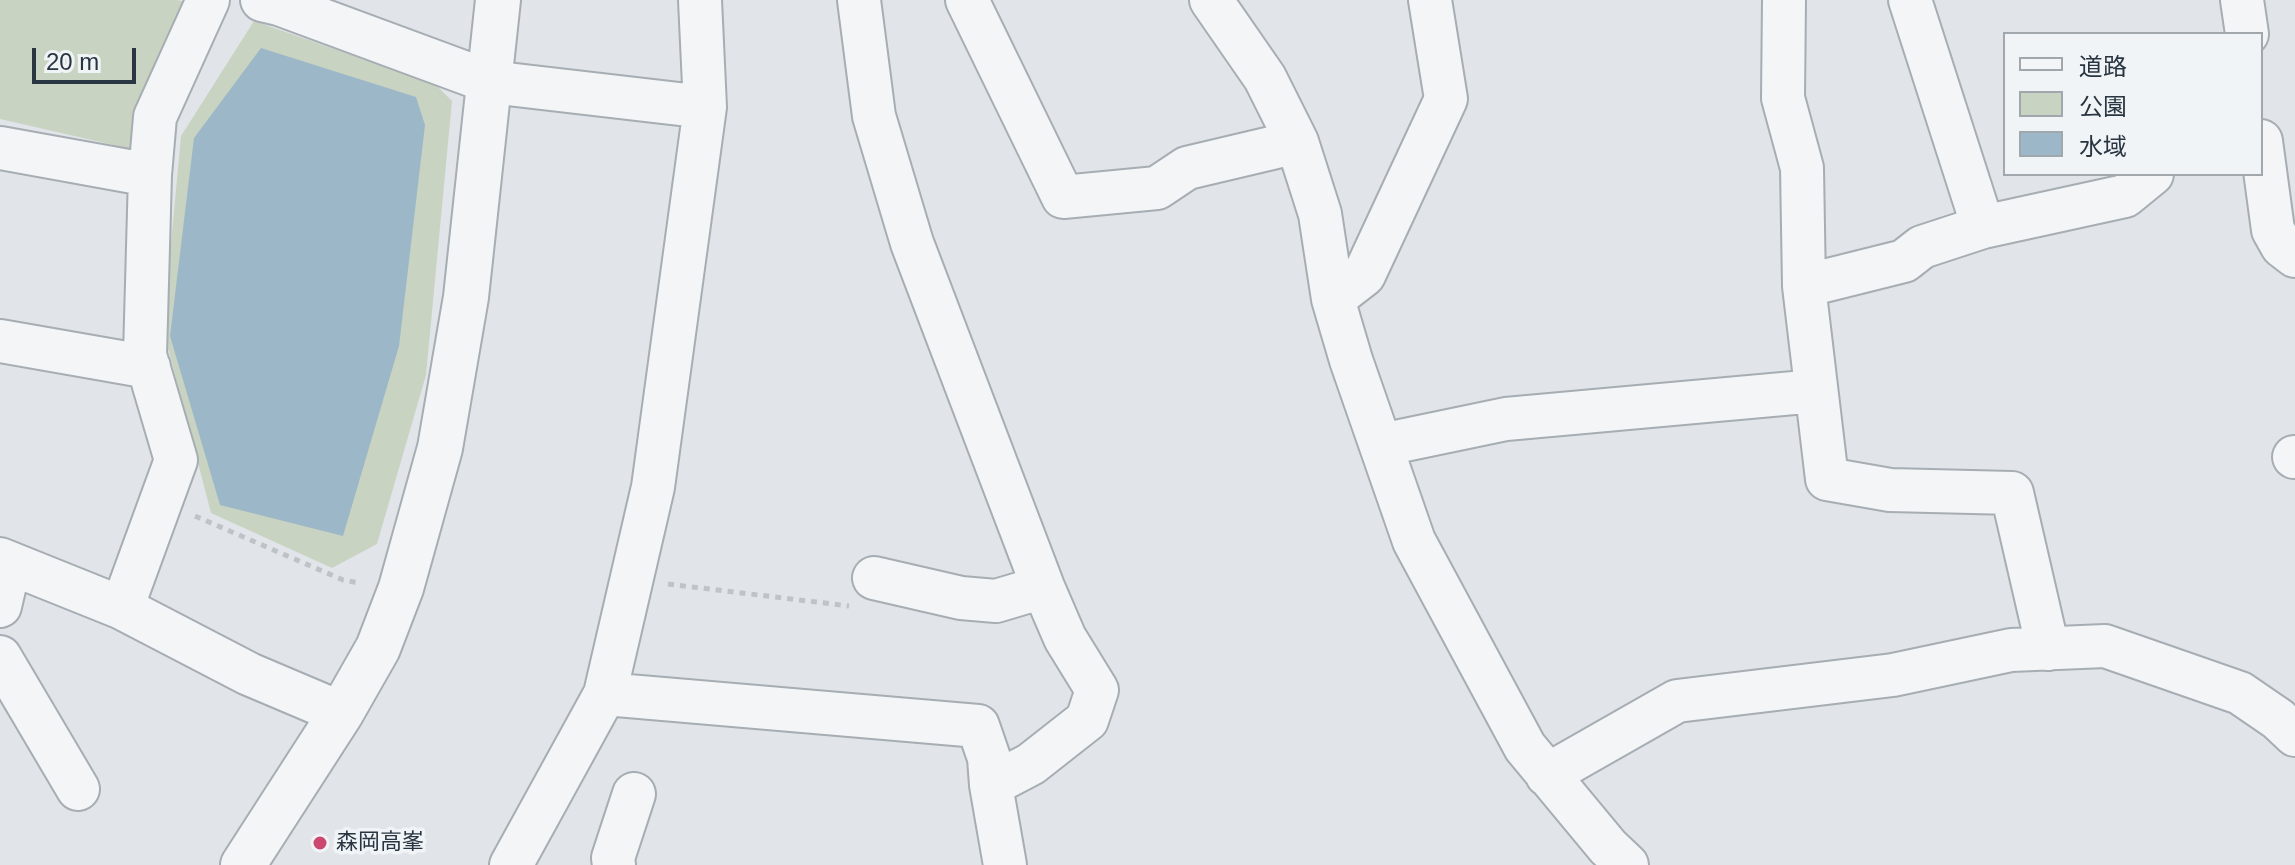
<!DOCTYPE html>
<html>
<head>
<meta charset="utf-8">
<style>
	body { margin:0 }
	#map { position:relative; width:2295px; height:865px; overflow:hidden; background:#e1e5e9; font-family:Arial,"Noto Sans JP",sans-serif }
	canvas { display:block }
	.legend { position:absolute; left:2003px; top:32px; width:260px; height:144px; box-sizing:border-box; background:#f0f4f7; border:2px solid #a0a8ae; margin:0; padding:10px 14px; list-style:none; font-size:24px; color:#293540 }
	.legend li { display:flex; align-items:center; gap:16px; height:40px }
	.legend b { width:40px; border:2px solid #a0a8ae }
	.scale { position:absolute; left:32px; top:48px; width:104px; height:36px; box-sizing:border-box; border:4px solid #293540; border-top:0; padding-left:10px; font-size:24px; line-height:28px; white-space:nowrap; color:#293540; -webkit-text-stroke:6px #f0f4f7; paint-order:stroke }
</style>
</head>
<body>
<div id="map">
<canvas width="2295" height="865"></canvas>
<ul class="legend">
<li><b style="height:10px;background:#f3f5f7"></b>道路</li>
<li><b style="height:22px;background:#c9d3c2"></b>公園</li>
<li><b style="height:22px;background:#9cb8c8"></b>水域</li>
</ul>
<div class="scale">20 m</div>
</div>
<script>
const c = document.querySelector('canvas').getContext('2d');
c.lineJoin = 'round';
function paint(path, color) { c.fillStyle = color; c.fill(path, 'evenodd'); }
const toPath = rows => new Path2D(rows.map(r => 'M' + r).join(''));
function strokePath(path, color, width, dash) { c.strokeStyle = color; c.lineWidth = width; c.lineCap = dash ? 'butt' : 'round'; c.setLineDash(dash || []); c.stroke(path); }
function label(font, color, halo, rows, align = 'center') {
  c.font = font + ' Arial,"Noto Sans JP",sans-serif'; c.lineWidth = 7; c.setLineDash([]); c.textBaseline = 'middle'; c.strokeStyle = halo; c.fillStyle = color; for (const [text, x, y, turn = 0] of rows) {
    c.save(); c.translate(x, y); c.rotate((+turn || 0) * Math.PI / 180); c.textAlign = isNaN(turn) ? turn : align; if (halo) c.strokeText(text, 0, 0); c.fillText(text, 0, 0); c.restore();
  }
}
const green = toPath([
	[0,0,177,0,198,4,135,119,131,149,0,119],
	[254,21,435,84,452,101,426,375,377,544,332,568,211,513,163,329,181,136]
]);
const water = toPath([
	[261,48,416,97,425,125,399,346,343,536,220,505,170,336,194,138]
]);
const path = toPath([
	[195,516,343,580,360,583],
	[668,584,849,606]
]);
const minor = toPath([
	[208,0,155,117,150,175,145,355,176,460,122,608,249,674,341,713],
	[262,0,279,4,490,82,705,107],
	[859,0,874,116,912,243,1043,587,1065,638,1097,690,1087,720,1031,764,991,785],
	[967,0,1063,197,1157,188,1187,168,1297,142],
	[1211,0,1265,78,1297,142,1320,214,1333,299,1351,360,1414,541,1525,747,1608,847,1627,865],
	[1784,0,1783,98,1802,168,1804,286,1827,479,1890,490,2012,493,2048,649],
	[1910,0,1983,227],
	[2242,0,2247,34],
	[2261,141,2273,230,2282,246,2295,256],
	[0,148,150,175],
	[1804,286,1904,261,1922,247,1983,227,2125,196,2152,174],
	[1333,299,1364,275,1446,99,1430,0],
	[0,341,149,367],
	[1381,445,1506,419,1816,391],
	[2294,457,2295,457],
	[0,559,122,608],
	[874,578,961,598,996,601,1043,587],
	[0,606,10,563],
	[0,657,78,789],
	[605,694,978,726,989,758,991,785,1005,865],
	[1547,775,1677,701,1893,675,2011,650,2105,646,2240,693,2278,719,2295,735],
	[511,865,605,694,653,487,705,107,700,0],
	[614,865,613,858,634,794]
]);
const tertiary = toPath([
	[243,865,341,713,378,648,401,588,440,448,466,297,498,0]
]);
const markers = [
	[320,843,8,"#cc4870"]
];
const poiNames = [
	["森岡高峯",336,843]
];
paint(green, '#c9d3c2');
paint(water, '#9cb8c8');
strokePath(minor, '#a6adb3', 46);
strokePath(tertiary, '#a6adb3', 48);
strokePath(path, '#bec3c7', 5, [6, 6]);
strokePath(minor, '#f3f5f7', 42);
strokePath(tertiary, '#f3f5f7', 44);
for (const [x, y, r, color] of markers) { const dot = new Path2D(); dot.arc(x, y, r, 0, 2 * Math.PI); c.fillStyle = color; c.fill(dot); strokePath(dot, '#f0f4f7', 3); }
label('22px', '#293540', '#f0f4f7', poiNames, 'left');
</script>
</body>
</html>
